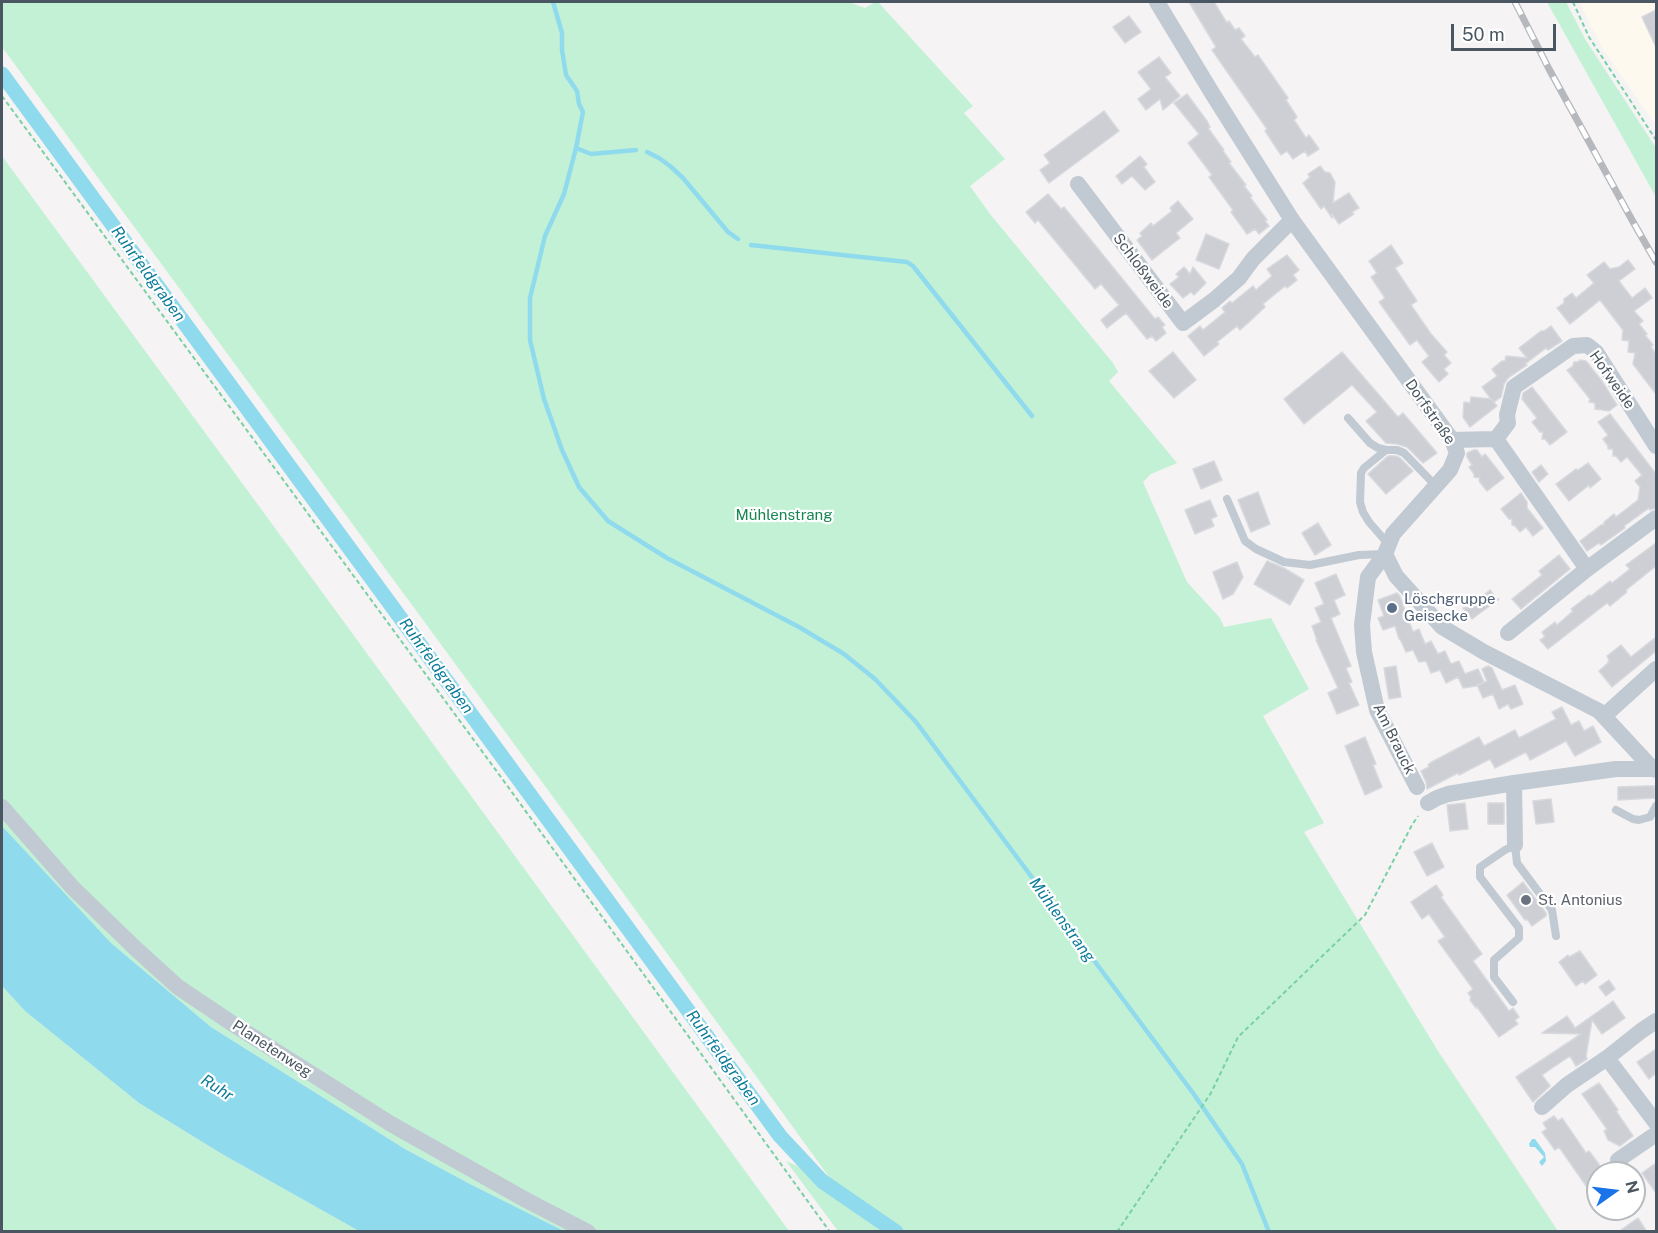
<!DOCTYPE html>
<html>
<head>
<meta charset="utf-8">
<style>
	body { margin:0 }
	#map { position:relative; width:1658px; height:1233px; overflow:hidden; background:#f5f3f3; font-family:"Public Sans",sans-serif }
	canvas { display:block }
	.frame { position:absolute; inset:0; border:3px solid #4a5661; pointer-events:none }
	.north { position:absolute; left:1586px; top:1161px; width:60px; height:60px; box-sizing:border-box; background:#fff; border:2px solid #b7bbc0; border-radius:50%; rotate:76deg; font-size:16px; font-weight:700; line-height:24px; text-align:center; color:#4a5661 }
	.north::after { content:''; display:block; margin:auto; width:21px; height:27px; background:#1a73e8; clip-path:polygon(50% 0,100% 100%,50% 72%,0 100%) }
	.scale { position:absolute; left:1451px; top:24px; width:105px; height:27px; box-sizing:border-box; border:3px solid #4a5661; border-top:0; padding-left:8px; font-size:18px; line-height:21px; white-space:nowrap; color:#4a5661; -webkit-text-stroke:4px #fff; paint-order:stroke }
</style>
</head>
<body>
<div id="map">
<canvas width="1658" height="1233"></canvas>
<div class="frame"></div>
<div class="north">N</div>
<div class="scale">50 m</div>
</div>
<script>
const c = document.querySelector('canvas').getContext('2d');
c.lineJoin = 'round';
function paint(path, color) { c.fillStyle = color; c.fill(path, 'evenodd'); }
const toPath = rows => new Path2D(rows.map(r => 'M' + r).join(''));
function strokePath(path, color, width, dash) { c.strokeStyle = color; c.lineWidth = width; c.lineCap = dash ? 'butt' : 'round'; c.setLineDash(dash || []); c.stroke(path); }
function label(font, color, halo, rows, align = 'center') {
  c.font = font + ' "Public Sans",sans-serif'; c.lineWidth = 4.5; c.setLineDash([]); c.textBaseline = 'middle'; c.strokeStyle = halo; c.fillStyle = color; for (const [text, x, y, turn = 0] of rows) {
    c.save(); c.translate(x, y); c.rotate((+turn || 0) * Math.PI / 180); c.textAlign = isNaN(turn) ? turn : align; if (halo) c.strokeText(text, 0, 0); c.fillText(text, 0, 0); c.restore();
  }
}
const commercial = toPath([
	[1579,2,1656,2,1656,126,1601,46]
]);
const green = toPath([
	[2,2,849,2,865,8,875,2,878,2,973,106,964,113,1005,159,970,186,990,214,1113,363,1118,372,1109,381,1177,463,1151,474,1143,482,1187,582,1220,618,1224,627,1271,618,1309,689,1263,716,1324,823,1304,832,1438,1051,1558,1231,838,1231,786,1161,832,1181,592,850,2,47],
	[1547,2,1566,2,1585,39,1656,148,1656,197],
	[2,156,344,622,789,1231,564,1231,470,1184,405,1149,211,1027,111,943,2,826],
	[2,986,25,1011,139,1103,222,1154,359,1231,2,1231]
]);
const water = toPath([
	[2,826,111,943,211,1027,405,1149,470,1184,564,1231,359,1231,222,1154,139,1103,25,1011,2,986],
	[1532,1139,1535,1139,1545,1153,1546,1161,1542,1166,1539,1162,1544,1157,1535,1147,1530,1147,1529,1144]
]);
const stream = toPath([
	[553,2,562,33,562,50,566,75,577,91,579,104,583,112,576,148,564,194,545,236,530,298,530,340,544,399,562,450,579,487,608,521,667,558,799,627,844,654,875,679,916,722,1193,1093,1242,1164,1269,1232],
	[576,148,591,154,636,150],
	[647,152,659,158,670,166,683,178,728,232,738,239],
	[751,245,907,262,913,266,1032,416]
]);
const canal = toPath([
	[2,74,780,1136,822,1181,896,1232]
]);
const building = toPath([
	[1189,2,1214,2,1227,23,1229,21,1235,30,1239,28,1245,36,1241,39,1255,57,1258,55,1288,98,1286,100,1297,117,1294,120,1306,138,1309,135,1319,149,1308,156,1305,151,1293,159,1287,151,1281,155,1265,131,1267,129,1212,50,1216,47,1189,2],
	[1656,10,1656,47,1642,17,1656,10],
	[1129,16,1141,32,1125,43,1113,27,1129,16],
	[1159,57,1171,73,1165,77,1180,96,1163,110,1160,99,1146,110,1138,99,1151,89,1138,72,1159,57],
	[1187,94,1207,121,1210,127,1208,128,1224,150,1223,151,1231,162,1229,163,1246,185,1244,186,1252,196,1250,197,1267,220,1265,221,1269,226,1259,234,1255,229,1247,234,1231,212,1233,210,1209,177,1212,175,1188,143,1199,134,1174,103,1187,94],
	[1104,111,1119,131,1049,183,1040,170,1050,163,1044,155,1104,111],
	[1140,156,1147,164,1144,167,1155,182,1145,190,1132,176,1122,184,1116,176,1140,156],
	[1320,166,1325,172,1330,173,1335,182,1333,203,1349,193,1359,208,1352,212,1354,214,1339,224,1332,214,1332,218,1324,206,1321,209,1303,183,1310,177,1308,174,1320,166],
	[1048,194,1061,209,1064,207,1155,319,1158,317,1165,325,1162,327,1166,333,1156,341,1152,336,1147,339,1126,313,1107,328,1101,320,1119,305,1101,284,1095,289,1038,220,1035,223,1026,212,1048,194],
	[1178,201,1193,219,1176,233,1180,238,1152,260,1137,240,1142,236,1140,233,1151,223,1153,226,1172,211,1170,208,1178,201],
	[1206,234,1229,244,1219,269,1196,260,1206,234],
	[1391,245,1403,263,1395,268,1417,301,1411,305,1431,334,1447,352,1444,355,1451,363,1444,369,1448,374,1439,382,1422,362,1429,356,1417,340,1410,345,1379,302,1385,298,1371,277,1377,273,1369,261,1391,245],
	[1287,255,1299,270,1293,275,1297,280,1287,288,1285,286,1263,304,1265,307,1248,323,1240,330,1237,326,1217,342,1219,344,1204,356,1188,336,1200,326,1203,330,1225,312,1222,308,1230,301,1232,303,1253,286,1256,290,1272,276,1267,269,1287,255],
	[1628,260,1635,269,1619,281,1632,298,1645,288,1652,298,1634,311,1643,321,1639,324,1647,334,1645,335,1653,345,1651,347,1656,354,1656,394,1633,364,1635,353,1628,352,1629,341,1622,340,1623,330,1600,300,1570,324,1557,308,1564,303,1564,299,1572,293,1576,298,1594,283,1587,275,1604,262,1610,269,1619,267,1628,260],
	[1184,267,1190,274,1193,267,1206,283,1194,295,1191,292,1183,298,1170,284,1179,277,1176,274,1184,267],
	[1551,326,1562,341,1548,350,1546,348,1525,364,1527,365,1508,378,1504,384,1501,397,1494,402,1492,400,1497,406,1470,427,1463,417,1464,402,1470,403,1471,397,1491,399,1482,387,1497,376,1492,369,1502,361,1505,361,1506,356,1527,358,1519,348,1541,331,1544,331,1551,326],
	[1173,352,1196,380,1174,398,1149,371,1173,352],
	[1342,352,1398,417,1403,413,1437,453,1423,463,1407,447,1397,444,1386,443,1366,421,1377,412,1352,385,1304,424,1284,399,1342,352],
	[1580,360,1586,361,1602,381,1617,405,1609,411,1595,409,1595,403,1589,402,1590,399,1567,370,1573,366,1574,362,1578,362,1580,360],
	[1532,387,1567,432,1550,445,1545,439,1542,439,1543,432,1540,432,1532,422,1537,418,1522,399,1523,393,1532,387],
	[1610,414,1656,474,1656,508,1650,510,1649,508,1624,526,1625,528,1601,545,1599,543,1587,551,1580,541,1601,525,1604,525,1604,522,1614,514,1616,517,1638,500,1640,487,1635,481,1642,475,1627,457,1621,462,1616,456,1613,456,1613,449,1608,449,1608,446,1603,439,1608,435,1598,422,1610,414],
	[1474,450,1477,450,1482,457,1485,454,1504,478,1487,491,1479,481,1480,478,1474,477,1474,474,1469,467,1472,465,1467,457,1467,453,1474,450],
	[1388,456,1396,456,1400,458,1413,471,1386,494,1368,474,1388,456],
	[1214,461,1222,480,1201,489,1193,469,1214,461],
	[1588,463,1601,479,1590,488,1589,485,1569,501,1556,484,1576,469,1578,470,1588,463],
	[1541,465,1548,474,1539,482,1532,472,1541,465],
	[1258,492,1270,524,1251,532,1238,500,1258,492],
	[1521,493,1527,502,1527,508,1543,528,1533,536,1526,527,1520,532,1515,526,1512,525,1512,519,1509,519,1501,509,1521,493],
	[1210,500,1217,516,1211,519,1214,526,1195,534,1185,510,1210,500],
	[1318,523,1331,545,1315,555,1302,533,1318,523],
	[1656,543,1656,566,1626,590,1627,592,1610,606,1607,603,1548,649,1540,640,1545,637,1542,632,1555,622,1557,625,1573,611,1571,609,1584,599,1589,595,1591,596,1610,581,1612,583,1630,569,1626,565,1656,543],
	[1559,555,1570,569,1521,609,1512,599,1542,575,1539,571,1559,555],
	[1267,561,1284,568,1304,580,1290,605,1254,584,1267,561],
	[1237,562,1243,577,1233,594,1223,599,1213,572,1237,562],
	[1336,574,1345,595,1334,600,1340,614,1331,618,1351,666,1346,668,1352,682,1349,683,1359,705,1337,714,1328,693,1338,688,1316,640,1317,640,1312,626,1321,622,1315,608,1324,604,1315,583,1336,574],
	[1490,590,1497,599,1499,599,1472,619,1463,608,1484,603,1480,598,1490,590],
	[1397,593,1400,596,1413,632,1419,629,1425,644,1431,641,1438,654,1445,651,1451,664,1459,661,1465,674,1478,669,1484,682,1476,686,1463,688,1458,677,1446,683,1440,670,1431,673,1426,661,1419,662,1413,650,1406,652,1400,639,1399,639,1395,626,1383,630,1378,618,1384,616,1378,600,1397,593],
	[1656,637,1656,651,1612,687,1599,671,1609,662,1608,661,1609,660,1607,656,1621,645,1631,657,1656,637],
	[1396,666,1401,697,1389,699,1384,668,1396,666],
	[1488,666,1492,668,1502,690,1515,685,1523,704,1511,709,1508,704,1499,709,1493,694,1483,698,1477,685,1487,681,1482,669,1488,666],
	[1562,707,1571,725,1579,721,1584,731,1593,726,1601,742,1575,756,1566,741,1530,760,1526,752,1495,768,1490,759,1459,775,1458,773,1427,789,1426,782,1421,771,1429,767,1428,765,1430,763,1479,737,1484,746,1515,730,1519,738,1556,719,1552,712,1562,707],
	[1365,737,1376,764,1373,765,1382,787,1365,795,1345,746,1365,737],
	[1645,786,1654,786,1655,798,1618,800,1618,787,1645,786],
	[1551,799,1554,822,1536,824,1533,801,1551,799],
	[1465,803,1468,829,1450,831,1447,805,1465,803],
	[1488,803,1504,803,1504,824,1488,824,1488,803],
	[1432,843,1444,867,1427,876,1414,852,1432,843],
	[1523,882,1546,913,1546,916,1532,926,1527,919,1525,920,1507,895,1523,882],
	[1436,885,1443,895,1441,897,1482,954,1473,961,1509,1011,1513,1008,1519,1017,1515,1020,1518,1024,1499,1037,1477,1007,1476,1008,1470,1000,1471,997,1468,993,1473,989,1438,941,1445,937,1429,914,1422,919,1411,902,1436,885],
	[1580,951,1597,975,1585,984,1583,981,1576,986,1559,962,1568,955,1569,957,1580,951],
	[1609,980,1615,989,1606,996,1599,987,1609,980],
	[1613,1001,1625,1018,1602,1034,1592,1020,1586,1056,1587,1059,1576,1066,1570,1056,1542,1075,1550,1086,1533,1102,1516,1077,1581,1034,1542,1033,1567,1016,1575,1028,1613,1001],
	[1656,1049,1656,1073,1649,1079,1637,1062,1656,1049],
	[1599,1083,1618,1110,1616,1111,1633,1136,1620,1146,1608,1140,1604,1131,1607,1129,1582,1094,1599,1083],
	[1554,1116,1558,1121,1562,1118,1586,1153,1589,1151,1601,1167,1598,1170,1598,1203,1559,1147,1555,1150,1542,1132,1547,1129,1543,1123,1554,1116],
	[1656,1163,1656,1193,1642,1173,1656,1163],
	[1638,1218,1647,1232,1618,1232,1638,1218]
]);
const path = toPath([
	[1573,2,1589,37,1656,140],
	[2,96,506,784,830,1232],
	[1117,1232,1211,1093,1238,1037,1365,915,1412,825,1418,816]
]);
const service = toPath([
	[1348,418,1370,443,1378,448,1386,450,1397,450,1404,453,1436,486],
	[1386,450,1364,468,1361,473,1360,502,1363,512,1369,522,1389,545],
	[1227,499,1245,541,1256,549,1284,562,1310,565,1359,555,1385,554],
	[1616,810,1633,819,1639,820,1650,817,1656,806],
	[1513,1002,1494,977,1494,960,1519,938,1519,928,1480,877,1480,867,1505,850,1515,845,1517,863,1552,910,1556,936]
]);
const minor = toPath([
	[1157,2,1212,93,1292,220,1452,440,1457,453,1450,470,1393,534,1385,554,1396,576,1442,627,1484,652,1599,711,1653,769,1656,770],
	[1078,184,1183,323,1214,300,1239,278,1253,259,1292,220],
	[1496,439,1587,569,1656,518],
	[1452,440,1496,439,1508,423,1507,415,1514,387,1573,346,1587,345,1596,352,1656,446],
	[1385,554,1368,577,1362,625,1364,652,1377,710,1417,787],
	[1508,633,1587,569],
	[1604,716,1656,669],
	[1514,783,1515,845],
	[1428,803,1437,798,1448,794,1514,783,1616,769,1653,769],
	[2,807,73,888,135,948,178,987,236,1026,391,1124,526,1200,588,1232],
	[1607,1058,1656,1123],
	[1542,1107,1567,1085,1607,1058,1641,1031,1656,1021],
	[1624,1173,1618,1160,1656,1134]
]);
const rail = toPath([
	[1515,2,1549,69,1632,220,1656,262]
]);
const markers = [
	[1392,608,6,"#5c6f8a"],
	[1526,900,6,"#6b7280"]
];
const streetNames = [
	["Schloßweide",1143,271,53],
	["Hofweide",1612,380,55],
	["Dorfstraße",1430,412,55],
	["Am Brauck",1394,739,64],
	["Planetenweg",272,1049,33]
];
const parkNames = [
	["Mühlenstrang",784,515]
];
const serviceNames = [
	["Löschgruppe",1404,599],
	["Geisecke",1404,616]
];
const worshipNames = [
	["St. Antonius",1538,900]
];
const waterNames = [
	["Ruhrfeldgraben",148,274,54],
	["Ruhrfeldgraben",436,666,54],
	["Mühlenstrang",1062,920,54],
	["Ruhrfeldgraben",723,1058,54],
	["Ruhr",217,1088,33]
];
paint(commercial, '#fdf9ef');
paint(green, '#c3f1d5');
paint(water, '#90daee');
strokePath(stream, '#90daee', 4.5);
strokePath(canal, '#90daee', 15);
paint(building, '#cdcfd5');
strokePath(building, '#d7d9de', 1.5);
strokePath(path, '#7ad0a6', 2, [4.5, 3]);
strokePath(service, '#c1cad2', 8);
strokePath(minor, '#c1cad2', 16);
strokePath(rail, '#b5b8bd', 7);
strokePath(rail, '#fff', 4.5, [14]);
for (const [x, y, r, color] of markers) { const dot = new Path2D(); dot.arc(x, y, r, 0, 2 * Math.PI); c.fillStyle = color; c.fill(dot); strokePath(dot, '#fff', 2); }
label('15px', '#4a5661', '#fff', streetNames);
label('15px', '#17864f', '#fff', parkNames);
label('15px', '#4e5e75', '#fff', serviceNames, 'left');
label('15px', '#5b616d', '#fff', worshipNames, 'left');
label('italic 16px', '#0c7c9b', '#fff', waterNames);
</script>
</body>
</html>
